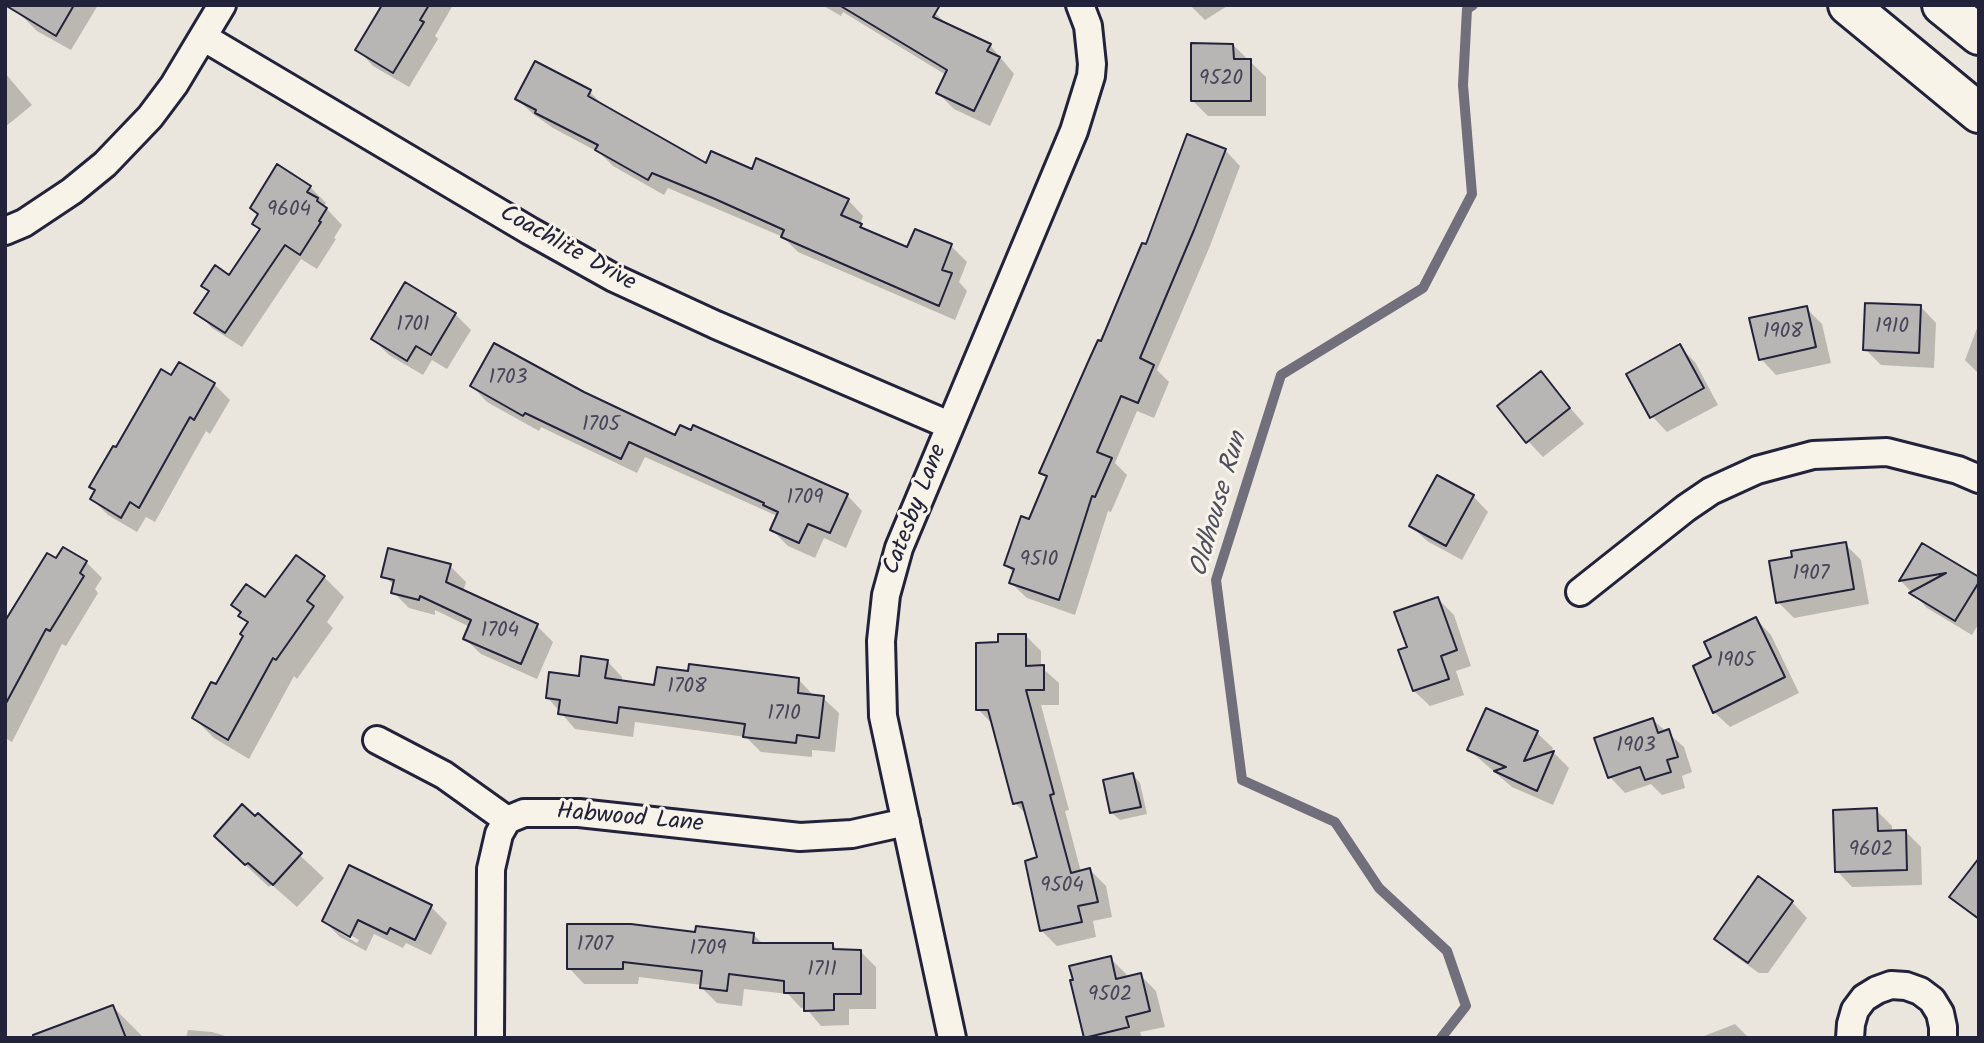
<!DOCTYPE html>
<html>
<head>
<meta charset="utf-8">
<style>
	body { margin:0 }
	#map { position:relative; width:1984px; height:1043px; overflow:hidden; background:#eae6de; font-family:Kalam,sans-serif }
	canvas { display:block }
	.frame { position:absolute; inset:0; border:7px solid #22223b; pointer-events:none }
</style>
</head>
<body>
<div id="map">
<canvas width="1984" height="1043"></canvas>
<div class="frame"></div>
</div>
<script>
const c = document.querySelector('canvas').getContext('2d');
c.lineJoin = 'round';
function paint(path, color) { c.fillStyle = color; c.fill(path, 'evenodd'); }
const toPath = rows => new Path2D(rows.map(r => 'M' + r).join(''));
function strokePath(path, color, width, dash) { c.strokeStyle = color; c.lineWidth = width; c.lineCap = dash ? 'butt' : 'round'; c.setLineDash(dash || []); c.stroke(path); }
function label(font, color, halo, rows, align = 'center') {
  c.font = font + ' Kalam,sans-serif'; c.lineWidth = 6; c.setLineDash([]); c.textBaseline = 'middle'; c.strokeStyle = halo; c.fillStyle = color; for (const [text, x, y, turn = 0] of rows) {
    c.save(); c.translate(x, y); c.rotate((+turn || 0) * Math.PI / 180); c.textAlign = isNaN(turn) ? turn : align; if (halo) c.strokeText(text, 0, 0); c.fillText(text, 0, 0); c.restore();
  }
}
const shadow = toPath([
	[28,5,98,5,71,50,37,31,22,16],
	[384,5,453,5,435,36,438,39,409,87,373,66,358,50],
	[822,5,923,5,935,13,950,27,990,45,1014,74,990,126,954,109,938,93,946,75,843,12,841,16],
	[1190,5,1229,5,1205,20],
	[1233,45,1266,77,1266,116,1208,116,1193,101],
	[5,73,32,105,5,127],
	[590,92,605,107,707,166,753,171,848,200,863,216,860,225,867,232,908,250,916,231,951,246,967,262,959,282,967,291,955,320,798,252,783,237,668,188,664,195,613,166,600,153,553,128,533,114,517,99],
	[1225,150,1240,166,1210,246,1157,370,1169,382,1154,418,1137,411,1115,463,1127,475,1111,512,1108,511,1075,615,1027,598,1011,583,1014,573,1006,565,1030,521,1048,479,1041,473,1147,247],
	[310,187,326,203,324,206,342,225,334,238,336,239,317,269,301,259,242,347,212,328,197,312,230,277,261,231,254,224,259,215,252,208],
	[1921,307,1936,323,1934,368,1881,365,1865,349],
	[1806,308,1822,324,1831,363,1776,375,1761,359],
	[455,314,471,330,447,369,432,360,423,375,389,355,373,339],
	[1979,323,1979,374,1965,360],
	[1680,347,1695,362,1718,405,1667,432,1652,416],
	[1541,374,1584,424,1543,457,1528,441],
	[172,378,214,384,230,400,210,434,206,431,155,522,146,517,137,532,108,515,92,499,116,450],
	[472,386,583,394,676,437,847,495,862,511,846,548,824,538,815,558,788,546,772,530,778,518,775,515,645,457,637,473,541,427,539,431,487,402],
	[1473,496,1488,512,1462,560,1427,541,1411,526],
	[1845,544,1861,560,1869,604,1794,618,1778,602],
	[1923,545,1979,579,1979,623,1972,635,1927,608,1901,581],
	[57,561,86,562,102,578,95,589,98,593,66,646,62,644,12,742,5,738,5,624],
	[450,566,466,582,463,592,537,626,553,642,537,679,481,654,465,639,470,627,435,610,435,615,409,608,393,592,395,586,385,577],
	[324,577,344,597,327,622,333,628,297,679,294,676,249,759,214,738,194,718,216,686,244,637,249,624,233,605,265,599],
	[1438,599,1454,615,1471,666,1456,671,1464,695,1430,706,1414,691,1409,648],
	[1756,619,1771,635,1799,693,1730,727,1714,712,1714,658],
	[1025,635,1041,651,1041,667,1059,683,1059,705,1041,705,1069,810,1065,811,1081,872,1090,870,1106,886,1112,917,1093,921,1096,937,1057,946,1042,931,1040,859,1027,815,1015,803,994,726,978,709,999,644],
	[607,661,622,677,622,682,656,687,690,673,799,680,814,696,823,698,839,713,835,752,812,750,812,757,761,752,746,737,635,722,633,737,575,729,548,698],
	[1653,720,1684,747,1692,772,1682,776,1685,788,1662,795,1651,784,1625,793,1610,777],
	[1537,733,1553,748,1550,754,1554,753,1569,768,1553,805,1512,787,1469,750],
	[1133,775,1140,783,1147,814,1120,820,1112,813],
	[1876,810,1892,826,1892,832,1905,831,1921,847,1922,885,1852,887,1837,871],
	[258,816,324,878,297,907,272,885,269,887,239,859],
	[350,867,431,907,447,923,431,955,406,943,403,948,374,934,366,951,340,937,324,921],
	[340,929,359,940,357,943,340,933],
	[1979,872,1979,921,1952,897],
	[1792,902,1807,918,1768,973,1759,973,1732,954,1716,938],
	[697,934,753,934,764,945,833,945,839,951,860,951,876,967,876,1009,849,1009,849,1025,821,1026,806,1008,801,1008,788,994,744,989,742,1006,717,1003,701,987,702,985,639,977,638,984,584,984,569,968],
	[1110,958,1126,974,1127,978,1140,975,1156,991,1165,1027,1140,1032,1142,1038,1086,1038,1072,982],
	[113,1007,144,1038,67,1038],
	[1735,1024,1749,1038,1699,1038],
	[188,1030,212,1032,232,1038,186,1038]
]);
const stream = toPath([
	[1441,1038,1466,1006,1447,951,1379,888,1335,822,1242,780,1216,580,1281,375,1423,288,1472,194,1463,85,1467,9,1473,5]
]);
const building = toPath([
	[5,5,74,5,56,36,5,5],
	[382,5,429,5,420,20,424,22,393,73,355,50,382,5],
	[839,5,940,5,933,17,991,44,987,51,1000,57,974,111,936,93,947,70,839,5],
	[1191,43,1233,44,1234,59,1251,59,1251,101,1191,101,1191,43],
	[535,61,591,90,588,96,706,163,711,151,752,169,756,158,849,199,841,215,862,224,860,227,907,247,915,229,952,244,942,270,952,273,939,306,781,237,784,230,715,199,652,173,648,180,595,150,598,145,535,113,536,110,515,99,535,61],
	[1187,134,1226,149,1194,230,1140,358,1154,365,1138,403,1121,396,1097,452,1112,458,1095,497,1092,496,1059,600,1009,583,1014,569,1004,565,1021,516,1029,519,1047,476,1039,473,1088,362,1098,340,1101,341,1142,243,1146,244,1187,134],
	[277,164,311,186,307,192,318,198,317,201,327,208,319,221,321,222,300,255,285,245,225,333,194,313,209,291,201,286,215,265,229,275,260,229,252,224,258,214,250,208,277,164],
	[405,282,456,313,431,355,416,346,407,361,371,339,405,282],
	[1865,303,1921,305,1919,353,1863,350,1865,303],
	[1807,306,1816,347,1759,360,1749,318,1807,306],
	[494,343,584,392,675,435,680,425,691,430,693,425,848,494,830,533,808,524,799,543,770,530,778,512,763,505,764,503,629,442,621,459,525,413,523,416,470,386,494,343],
	[1680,344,1704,388,1650,418,1626,374,1680,344],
	[179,362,215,383,194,420,190,417,139,508,130,502,121,518,90,499,95,490,89,487,113,446,116,447,161,369,171,375,179,362],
	[1541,371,1570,408,1526,443,1497,406,1541,371],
	[1437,475,1474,495,1446,546,1409,526,1437,475],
	[1846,542,1854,589,1776,603,1769,561,1792,557,1791,551,1846,542],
	[1922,543,1979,577,1979,582,1955,621,1909,593,1946,573,1899,581,1922,543],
	[63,547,87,561,80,573,84,576,50,631,46,629,5,705,5,621,47,553,56,558,63,547],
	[388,548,451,564,446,582,538,624,521,664,463,639,471,620,420,596,419,600,391,593,394,580,381,577,388,548],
	[296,555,325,576,307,601,314,606,276,660,273,658,228,740,192,718,211,682,216,684,243,636,240,634,248,622,238,616,241,612,231,605,246,584,265,597,296,555],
	[1438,597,1457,650,1441,656,1449,679,1413,691,1398,650,1407,647,1394,612,1438,597],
	[1756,617,1785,677,1713,713,1693,666,1711,657,1704,642,1756,617],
	[998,634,1026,634,1026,666,1044,665,1044,690,1026,690,1054,794,1050,795,1071,873,1090,868,1098,902,1078,906,1082,922,1040,931,1025,861,1037,857,1022,802,1013,804,988,710,976,710,976,643,998,642,998,634],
	[581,656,608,660,605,678,654,685,657,667,688,671,689,664,799,678,798,693,824,696,819,738,797,735,796,743,743,737,745,724,619,707,617,723,558,714,560,700,546,698,549,672,579,676,581,656],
	[1486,708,1538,731,1524,761,1554,751,1537,791,1494,771,1506,767,1467,750,1486,708],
	[1653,718,1658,733,1669,729,1678,757,1667,760,1671,772,1645,780,1640,767,1608,778,1594,738,1653,718],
	[1133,773,1141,807,1110,813,1103,780,1133,773],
	[242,804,255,816,258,813,302,853,273,885,248,863,245,865,214,836,242,804],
	[1877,808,1878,831,1906,830,1907,870,1835,872,1833,810,1877,808],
	[1979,858,1979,919,1949,897,1979,858],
	[349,865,432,905,415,940,390,928,387,934,358,920,350,937,322,921,349,865],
	[1758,876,1793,901,1748,963,1714,939,1758,876],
	[567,924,631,924,695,932,696,926,754,933,753,943,833,943,833,949,861,950,861,994,834,994,834,1010,804,1011,804,993,784,993,784,981,729,974,727,991,700,988,702,971,623,962,623,969,567,969,567,924],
	[1111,956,1116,979,1141,973,1150,1011,1126,1017,1129,1027,1084,1038,1070,980,1073,980,1069,966,1111,956],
	[113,1005,126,1038,33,1038,33,1035,113,1005]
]);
const street = toPath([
	[203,37,530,231,614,278,716,325,949,425],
	[5,231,24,223,72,191,105,164,150,117,174,85,222,5],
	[1580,592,1686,508,1711,491,1757,470,1813,455,1887,452,1958,470,1979,479],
	[377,740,444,775,507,820],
	[507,820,524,813,579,813,800,837,852,834,906,822],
	[490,1038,491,869,499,834,507,820],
	[952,1038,883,716,881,641,886,595,899,548,1074,131,1091,76,1092,64,1088,26,1080,5],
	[1850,1038,1851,1024,1855,1010,1864,998,1877,990,1891,985,1906,986,1920,991,1932,1000,1940,1013,1943,1027,1943,1038]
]);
const primary = toPath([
	[1848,5,1979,113],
	[1942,5,1979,35]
]);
const numberNames = [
	["9520",1221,80],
	["9604",289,211],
	["1701",413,326],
	["1910",1892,328],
	["1908",1783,333],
	["1703",508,379],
	["1705",601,426],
	["1709",805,499],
	["9510",1039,561],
	["1907",1811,575],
	["1704",500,632],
	["1905",1736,662],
	["1708",687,688],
	["1710",784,715],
	["1903",1636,747],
	["9602",1871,851],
	["9504",1062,887],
	["1707",595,946],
	["1709",708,950],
	["1711",822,971],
	["9502",1110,996]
];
const streetNames = [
	["Coachlite Drive",567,250,29],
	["Catesby Lane",917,510,-69],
	["Habwood Lane",630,820,5]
];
const waterNames = [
	["Oldhouse Run",1221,505,-74]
];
paint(shadow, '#0003');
strokePath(stream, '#716f7b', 10);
paint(building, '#b8b6b5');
strokePath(building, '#22223b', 2);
strokePath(street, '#22223b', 32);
strokePath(primary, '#22223b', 44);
strokePath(street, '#f7f3e8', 26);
strokePath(primary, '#f7f3e8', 38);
label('21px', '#48475a', null, numberNames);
label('24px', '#22223b', '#f7f3e8', streetNames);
label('italic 26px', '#504f60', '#f7f3e8', waterNames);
</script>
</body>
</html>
